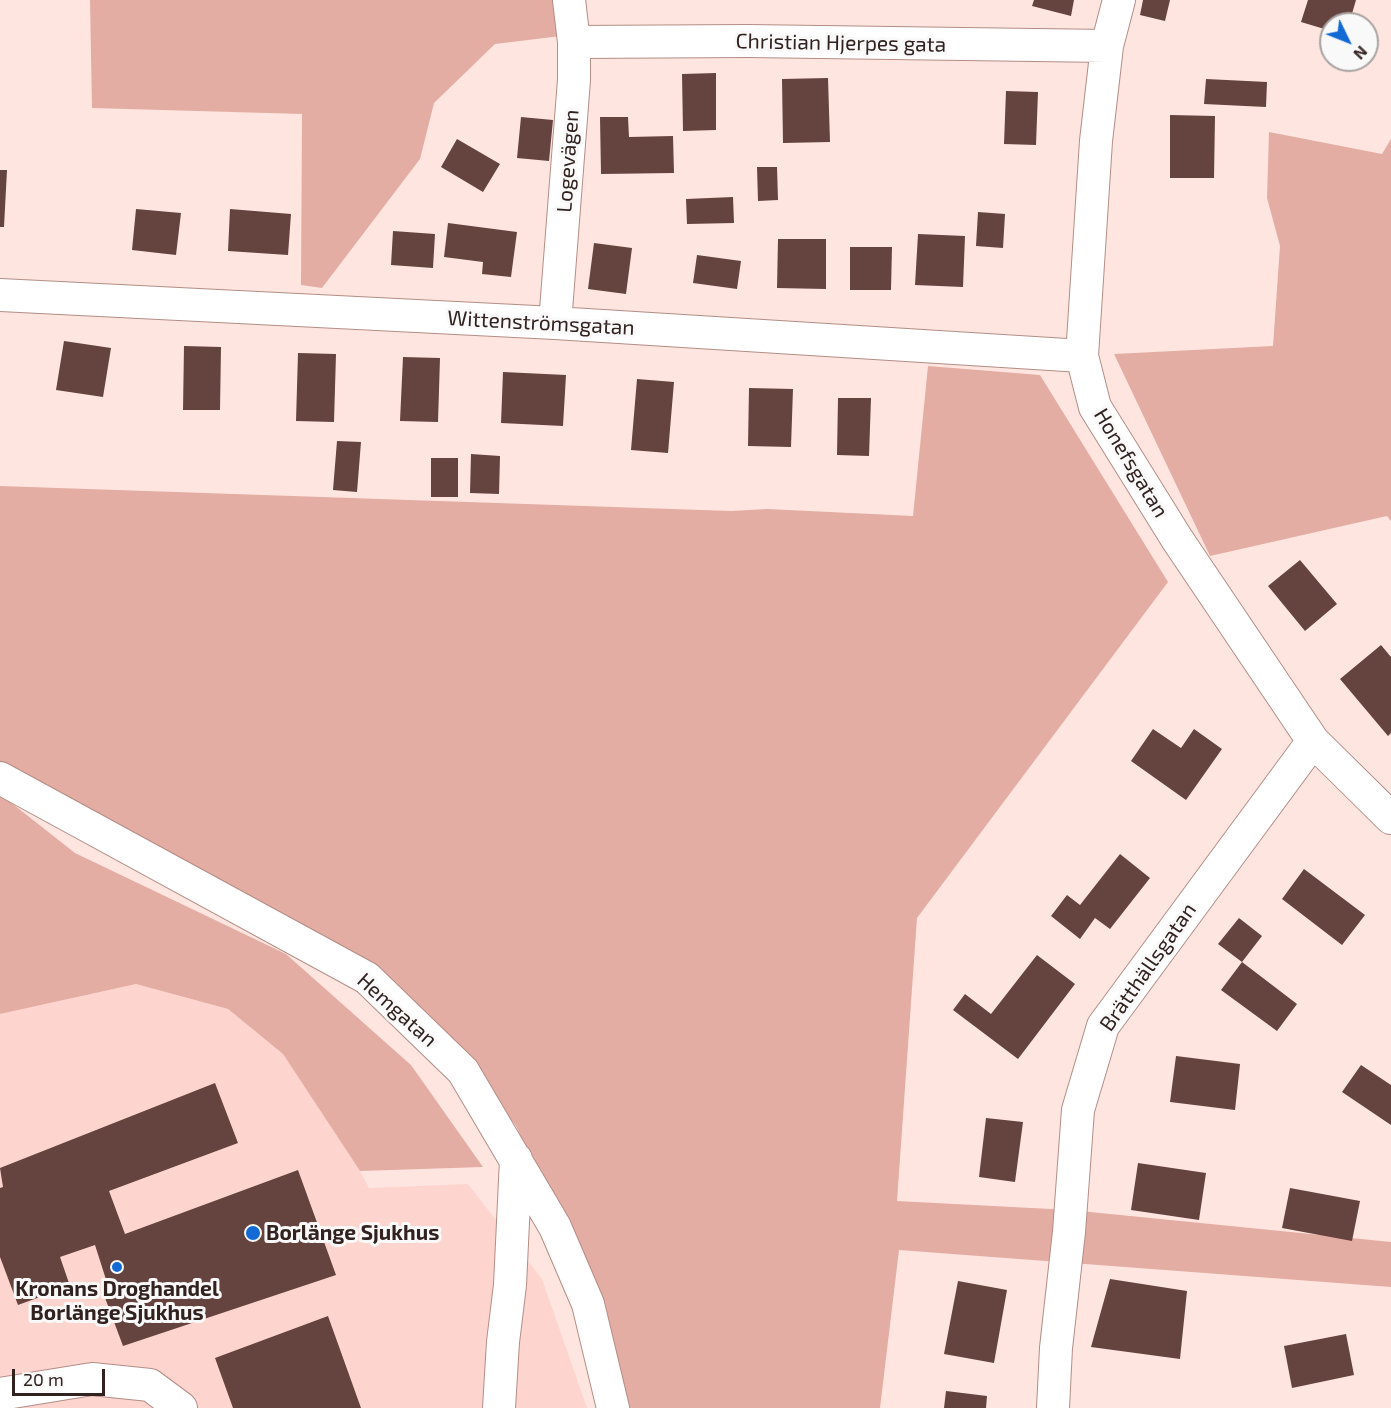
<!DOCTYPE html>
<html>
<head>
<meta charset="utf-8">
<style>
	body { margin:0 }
	#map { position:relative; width:1391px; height:1408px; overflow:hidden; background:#fee5e0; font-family:"Exo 2",sans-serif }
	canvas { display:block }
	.north { position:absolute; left:1319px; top:12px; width:60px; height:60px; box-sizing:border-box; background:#f9f9f9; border:2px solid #a9a3a2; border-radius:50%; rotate:133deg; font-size:16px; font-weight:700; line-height:24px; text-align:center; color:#31221f }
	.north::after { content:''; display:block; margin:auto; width:21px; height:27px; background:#136ad4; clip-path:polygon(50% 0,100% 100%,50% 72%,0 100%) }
	.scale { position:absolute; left:12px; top:1369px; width:93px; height:27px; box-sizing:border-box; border:3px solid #31221f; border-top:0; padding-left:8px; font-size:18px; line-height:21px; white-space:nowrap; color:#31221f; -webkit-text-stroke:4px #f9f9f9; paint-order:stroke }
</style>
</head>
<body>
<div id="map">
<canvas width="1391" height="1408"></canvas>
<div class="north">N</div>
<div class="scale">20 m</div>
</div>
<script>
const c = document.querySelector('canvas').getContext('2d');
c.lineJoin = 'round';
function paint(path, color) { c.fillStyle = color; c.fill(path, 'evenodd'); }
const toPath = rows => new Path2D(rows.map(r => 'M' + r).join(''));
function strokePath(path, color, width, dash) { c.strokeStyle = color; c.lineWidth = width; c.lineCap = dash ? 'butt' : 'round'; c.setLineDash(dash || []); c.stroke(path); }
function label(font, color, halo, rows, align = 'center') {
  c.font = font + ' "Exo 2",sans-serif'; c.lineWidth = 6; c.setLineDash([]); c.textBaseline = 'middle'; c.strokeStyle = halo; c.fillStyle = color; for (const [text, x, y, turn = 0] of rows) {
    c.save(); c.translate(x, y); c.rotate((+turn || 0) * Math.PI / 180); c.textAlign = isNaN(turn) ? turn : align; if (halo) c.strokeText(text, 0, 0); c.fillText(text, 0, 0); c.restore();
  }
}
const built = toPath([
	[136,984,228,1009,283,1054,360,1171,369,1188,468,1184,542,1279,587,1408,0,1408,0,1014]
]);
const green = toPath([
	[90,0,560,0,561,36,495,44,434,103,420,159,322,288,301,285,302,114,92,108],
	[1269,132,1382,154,1391,139,1391,521,1387,516,1210,556,1114,354,1273,346,1280,246,1267,198],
	[928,366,1040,375,1168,582,917,918,897,1201,1070,1210,1391,1242,1391,1287,899,1250,880,1408,625,1408,599,1298,516,1126,469,1063,370,967,0,763,0,486,731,511,767,509,913,516],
	[0,794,75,853,286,954,411,1065,483,1167,360,1171,283,1054,228,1009,136,984,0,1014]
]);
const building = toPath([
	[1034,0,1074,0,1071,16,1032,6],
	[1143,0,1170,0,1165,21,1140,15],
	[1308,0,1356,0,1349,24,1331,24,1331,31,1301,22],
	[716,73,716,130,683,131,682,74],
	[828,78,830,142,783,143,782,79],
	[1206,79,1267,82,1266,107,1204,104],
	[1006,91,1038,92,1036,145,1004,144],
	[1170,115,1215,116,1214,178,1170,178],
	[521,117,553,120,549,161,517,158],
	[600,117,628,117,629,137,673,136,674,173,601,174],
	[457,139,500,164,483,192,441,167],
	[757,167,777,167,778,200,758,201],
	[0,170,7,170,4,227,0,227],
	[733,197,734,223,687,224,686,199],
	[136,209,181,213,176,255,132,250],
	[230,209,291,214,288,255,228,251],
	[978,212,1005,214,1003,248,976,246],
	[448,223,517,232,511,277,482,274,483,262,444,257],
	[393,231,435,234,433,268,391,265],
	[918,234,965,236,963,287,915,285],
	[778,239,826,239,826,289,777,288],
	[594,243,632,248,626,294,588,289],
	[850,247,892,247,891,290,850,290],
	[697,255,741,261,737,289,693,283],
	[64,341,111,348,103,397,56,390],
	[184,346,221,347,220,410,183,410],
	[298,353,336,354,334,422,296,421],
	[403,357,440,358,438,422,400,421],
	[503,372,566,375,563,426,501,423],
	[637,379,674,382,668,453,631,450],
	[749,388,793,389,791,447,748,446],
	[838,398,871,398,869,456,837,455],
	[337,441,361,442,357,492,333,490],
	[471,454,500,456,499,494,470,493],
	[431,458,458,458,458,497,431,497],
	[1300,560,1337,604,1305,631,1268,586],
	[1381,645,1391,657,1391,733,1388,736,1340,679],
	[1153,729,1181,748,1194,729,1222,749,1186,800,1131,761],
	[1120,854,1150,878,1110,929,1095,918,1080,939,1051,916,1067,895,1080,905],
	[1304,869,1365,915,1342,945,1282,899],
	[1239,918,1262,936,1242,962,1218,944],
	[1037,955,1075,984,1018,1059,953,1010,965,994,991,1014],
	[1242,962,1297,1004,1277,1031,1221,990],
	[1176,1056,1240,1064,1235,1110,1170,1102],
	[1361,1065,1391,1085,1391,1125,1342,1092],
	[215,1083,238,1143,109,1191,125,1234,298,1170,336,1275,123,1346,104,1295,110,1292,95,1245,60,1257,70,1286,18,1305,0,1257,0,1188,3,1187,0,1168],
	[986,1118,1023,1122,1015,1182,979,1177],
	[1138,1163,1206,1173,1199,1220,1131,1210],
	[1290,1188,1360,1201,1352,1241,1282,1228],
	[1110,1279,1187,1291,1180,1359,1091,1347],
	[958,1281,1007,1290,994,1363,944,1354],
	[328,1316,361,1408,233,1408,215,1358],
	[1346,1334,1354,1375,1292,1388,1284,1346],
	[946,1391,987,1396,986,1408,944,1408]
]);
const minor = toPath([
	[1119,0,1107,46,1096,141,1082,356,1095,407,1177,539,1313,741,1391,818],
	[574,42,748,41,1107,46],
	[0,295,555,323,1082,356],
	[555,323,574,80,574,42,569,0],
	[0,778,367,978,463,1071,555,1227,588,1304,613,1408],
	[0,1394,92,1379,150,1385,181,1408],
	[499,1408,503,1342,510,1285,516,1159],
	[1053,1408,1056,1348,1069,1232,1078,1110,1103,1026,1313,741]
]);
const markers = [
	[253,1233,8,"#136ad4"],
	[117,1267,6,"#136ad4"]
];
const streetNames = [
	["Christian Hjerpes gata",841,43,1],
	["Logevägen",568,161,-86],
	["Wittenströmsgatan",541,323,3],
	["Honefsgatan",1131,463,59],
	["Brätthällsgatan",1148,967,-55],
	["Hemgatan",397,1010,42]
];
const poiNames = [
	["Borlänge Sjukhus",266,1233],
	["Kronans Droghandel",117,1289,"center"],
	["Borlänge Sjukhus",117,1313,"center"]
];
paint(built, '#fdd5ce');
paint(green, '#e4ada3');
paint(building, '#65433e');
strokePath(minor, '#b38d86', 34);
strokePath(minor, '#fff', 32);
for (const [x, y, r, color] of markers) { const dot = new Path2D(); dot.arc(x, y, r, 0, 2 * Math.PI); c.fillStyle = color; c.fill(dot); strokePath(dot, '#f9f9f9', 2); }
label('21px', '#31221f', '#f9f9f9', streetNames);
label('bold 21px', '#31221f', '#f9f9f9', poiNames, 'left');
</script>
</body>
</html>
